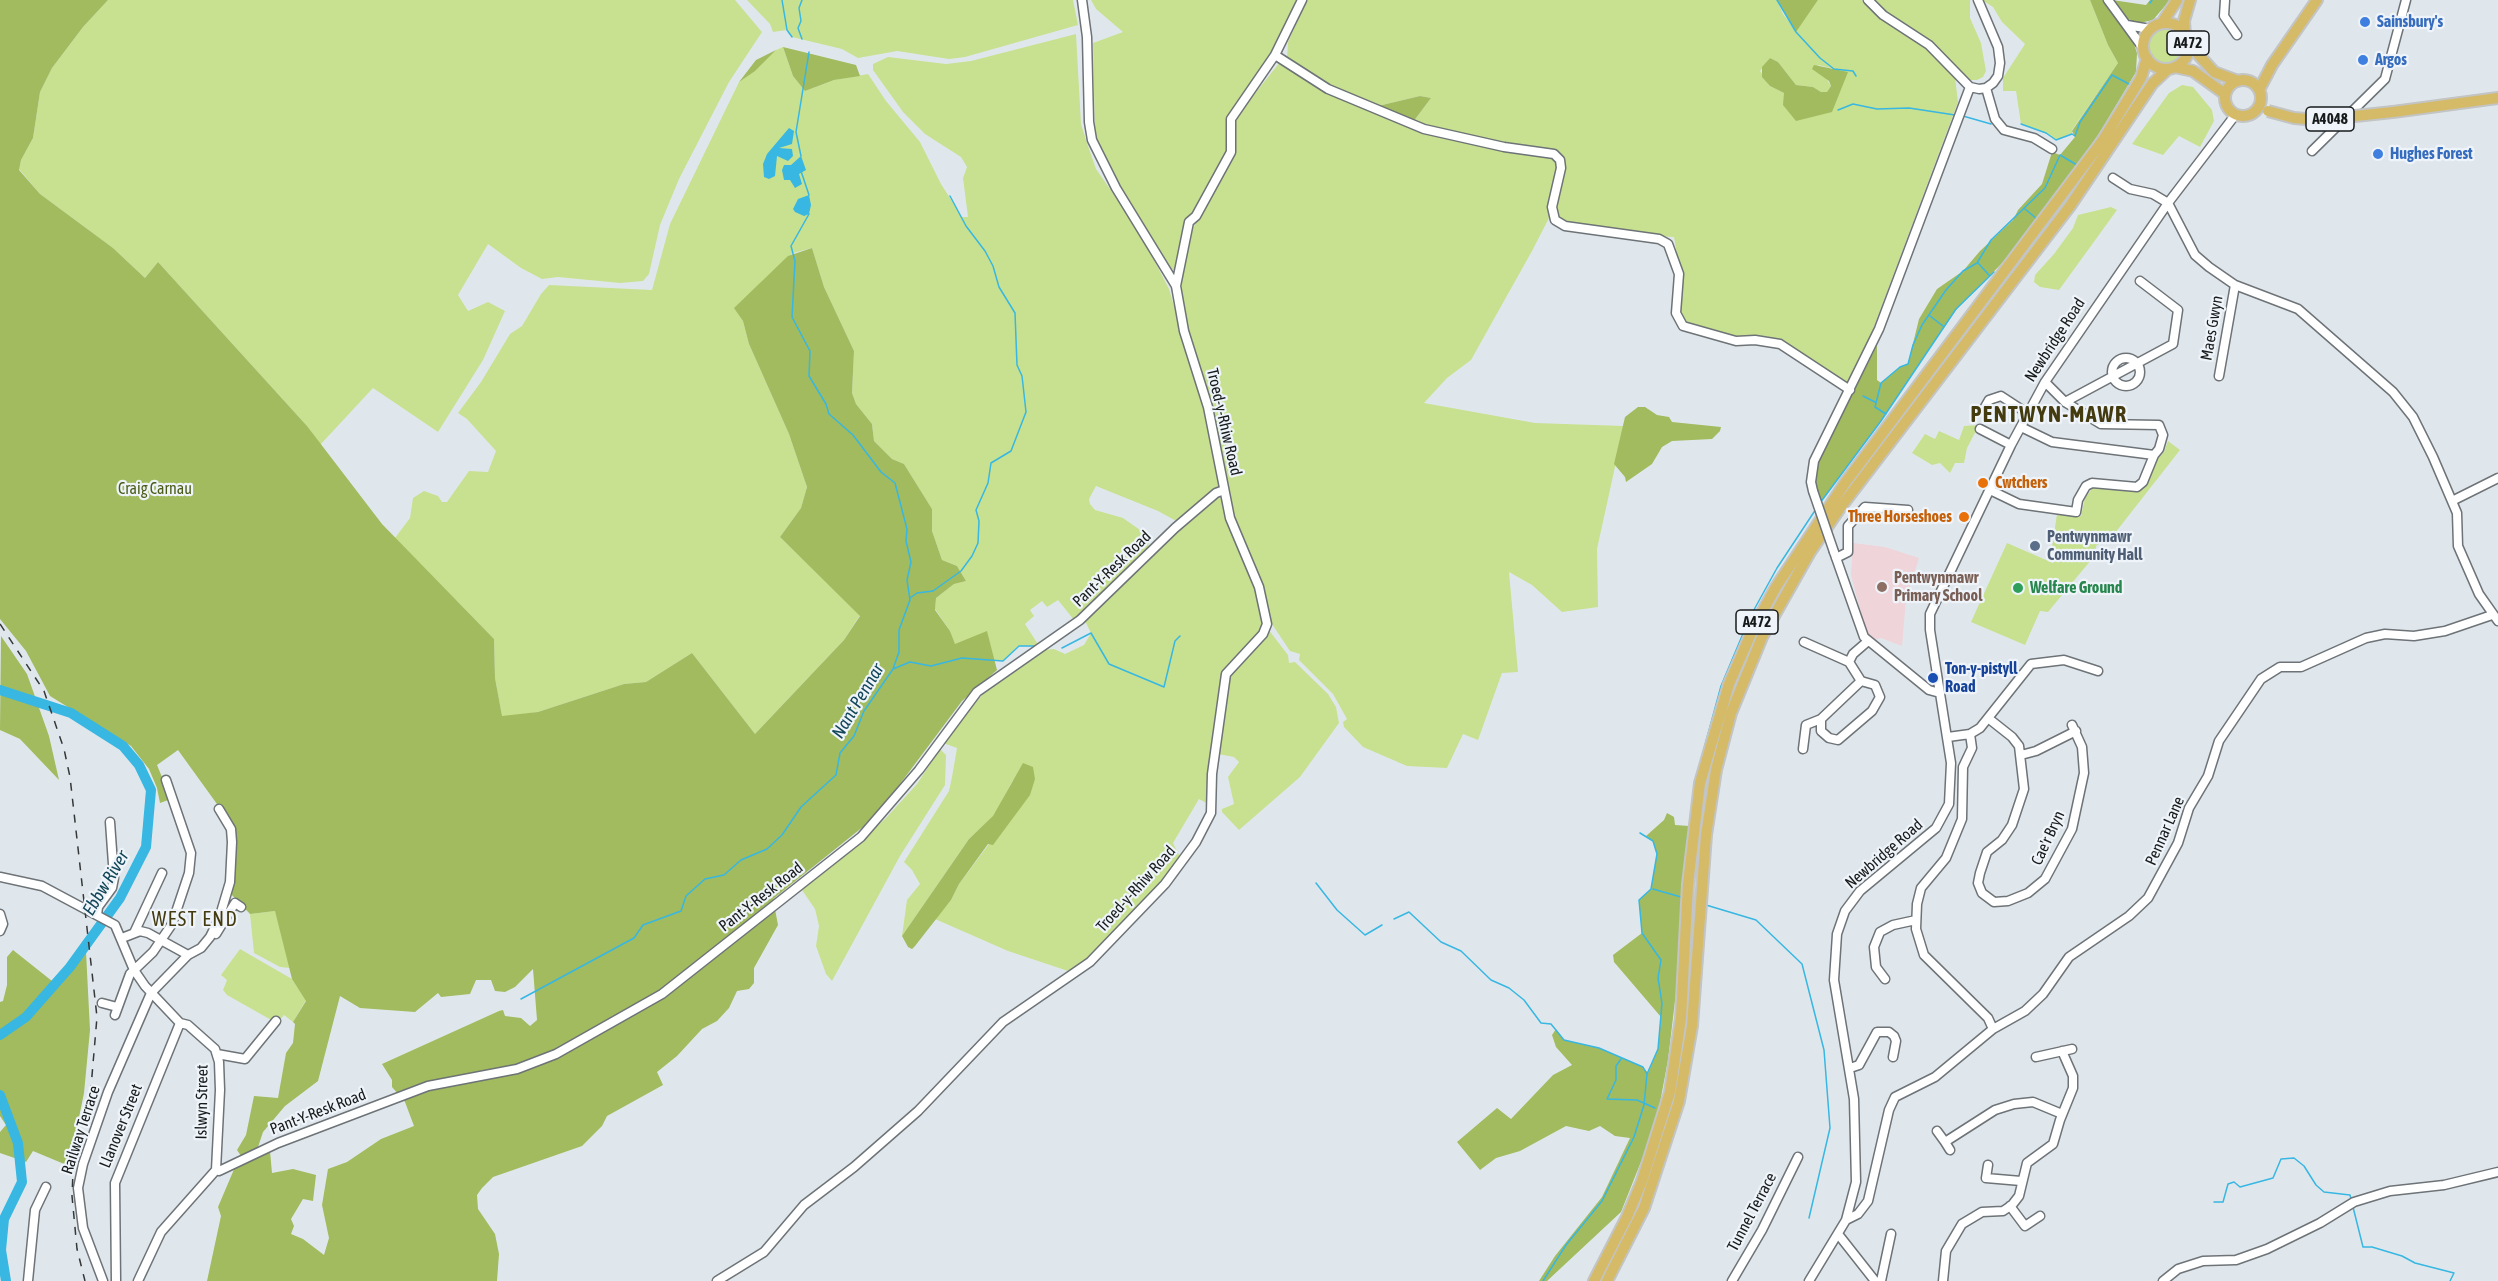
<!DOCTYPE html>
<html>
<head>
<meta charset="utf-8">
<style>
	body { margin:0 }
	canvas { display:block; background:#e0e7ec }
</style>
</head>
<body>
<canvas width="2498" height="1281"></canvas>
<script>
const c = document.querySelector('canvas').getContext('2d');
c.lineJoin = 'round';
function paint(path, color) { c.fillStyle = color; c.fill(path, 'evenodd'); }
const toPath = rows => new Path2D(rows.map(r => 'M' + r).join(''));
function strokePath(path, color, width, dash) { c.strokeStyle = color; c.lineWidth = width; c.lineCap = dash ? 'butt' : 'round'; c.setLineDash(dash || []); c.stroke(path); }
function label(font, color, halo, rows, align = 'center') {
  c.font = font + ' "Asap Condensed",sans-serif'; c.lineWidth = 4.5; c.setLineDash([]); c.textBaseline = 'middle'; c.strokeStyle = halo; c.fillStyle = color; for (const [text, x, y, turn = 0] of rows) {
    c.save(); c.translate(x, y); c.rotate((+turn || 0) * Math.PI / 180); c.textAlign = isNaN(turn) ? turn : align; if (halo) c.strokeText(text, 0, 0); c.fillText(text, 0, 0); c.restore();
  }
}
const education = toPath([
	[1853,543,1885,547,1919,558,1906,599,1902,646,1881,638,1873,640,1866,632,1851,575]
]);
const green = toPath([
	[108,0,735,0,762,32,729,82,679,179,660,225,649,274,643,281,620,283,558,277,542,279,521,268,488,244,458,295,468,311,488,302,505,311,483,360,438,432,373,388,320,445,307,426,158,262,145,278,113,248,40,194,19,169,21,160,33,138,40,92,52,68,83,27],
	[747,0,1073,0,1078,25,965,57,949,59,897,51,858,58,842,49,792,37,787,30,773,32,770,24],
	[1091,0,1297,0,1271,53,1228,119,1229,152,1195,214,1177,273,1171,268,1122,189,1095,135,1093,43,1123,32,1096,9],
	[1307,0,1777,0,1783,14,1796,31,1818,0,1862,0,1874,12,1925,47,1955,77,1958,102,1872,332,1848,385,1779,340,1766,336,1735,337,1684,323,1680,318,1683,290,1674,237,1637,235,1561,221,1554,213,1564,156,1494,144,1413,122,1431,98,1420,96,1374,107,1327,85,1287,59,1288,42],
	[1770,58,1778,62,1796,85,1813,87,1821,92,1827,92,1831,86,1818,65,1834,69,1832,112,1785,97,1784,93,1770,86,1760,71],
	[1873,0,1970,0,1970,18,1981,43,1986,71,1983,77,1977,80,1967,80,1928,40,1891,17],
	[2090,0,2108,45,2118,63,2072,130,2072,134,2056,140,2046,133,2021,124,2016,91,2003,91,2003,78,2025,44,2002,22,1993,7,1982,0],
	'2149 46a17 17 0 1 1 34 0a17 17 0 1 1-34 0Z',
	[1076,34,1081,124,1087,143,1096,169,1138,229,1169,289,1206,414,1220,488,1178,522,1158,511,1096,486,1089,499,1090,504,1095,510,1123,518,1143,532,1149,538,1148,550,1074,620,1058,600,1047,607,1042,601,1030,610,1034,616,1025,624,1039,646,1018,646,1003,661,994,660,987,632,955,645,950,631,935,609,936,598,954,584,966,581,957,566,942,560,932,531,932,509,904,464,892,459,874,441,872,424,856,404,852,393,854,351,824,287,812,248,793,253,735,308,743,321,749,344,789,434,807,487,801,508,780,537,860,615,844,640,755,734,692,653,646,682,624,684,538,712,502,717,495,678,494,639,395,538,410,518,413,498,424,491,438,496,442,502,447,502,469,471,488,472,496,451,467,419,458,413,481,382,510,334,522,326,541,294,549,285,652,290,670,224,739,82,776,50,783,47,793,76,805,91,834,80,868,74,886,101,920,142,941,184,962,217,968,217,963,178,967,167,961,157,925,134,903,112,873,70,873,64,888,57,946,64,971,61],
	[1280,62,1331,95,1410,128,1439,136,1553,157,1558,167,1549,218,1532,251,1471,360,1447,378,1424,403,1535,423,1624,426,1597,549,1598,607,1562,612,1532,585,1509,572,1518,672,1502,673,1478,740,1463,734,1447,768,1407,766,1363,747,1344,727,1343,722,1347,719,1333,694,1299,660,1300,654,1290,651,1268,618,1239,537,1179,303,1189,235,1232,159,1233,121],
	[2182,85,2193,87,2212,110,2214,121,2200,147,2179,136,2163,155,2132,144,2169,93],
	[2111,207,2117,210,2059,290,2040,287,2034,282,2035,275,2054,254,2073,228,2078,215],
	[1979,425,1967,448,1964,463,1955,463,1950,473,1940,463,1932,465,1912,453,1925,434,1935,439,1939,431,1959,440,1964,426],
	[2168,441,2180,450,2115,533,2096,546,2096,554,2048,612,2040,611,2025,645,1971,622,2007,543,2053,563,2058,550,2052,547,2057,514,2081,516,2085,498,2094,486,2132,492,2140,490,2156,460,2164,452],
	[1218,496,1223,501,1237,547,1251,574,1261,606,1262,624,1259,634,1223,673,1210,760,1210,805,1199,799,1173,843,1180,857,1160,883,1093,955,1071,972,1008,951,935,919,951,900,959,884,989,844,1006,827,1013,817,1013,780,994,816,969,839,902,936,907,900,920,884,912,870,904,862,949,791,952,777,957,748,943,743,982,695,1002,677,1043,650,1054,649,1065,654,1084,645,1091,633,1085,621,1166,541],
	[1268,629,1288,655,1289,663,1295,662,1328,694,1336,707,1339,723,1300,777,1239,830,1222,812,1222,809,1234,804,1228,777,1239,762,1234,757,1218,754,1227,679],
	[940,749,946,755,945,785,900,856,832,981,826,974,816,946,819,926,815,909,802,890,885,819,917,784],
	[275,911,284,939,290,968,280,967,254,953,250,914],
	[240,949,292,979,306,1000,293,1022,284,1015,279,1021,273,1021,227,995,223,990,227,980,221,975]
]);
const forest = toPath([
	[0,0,108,0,83,27,52,68,40,92,33,138,21,160,19,170,40,194,113,248,145,278,158,262,307,426,382,524,494,639,495,678,502,716,538,712,624,684,646,682,692,653,755,734,844,640,860,616,780,537,801,508,807,487,789,434,749,344,743,321,734,308,788,256,812,248,824,287,854,351,852,393,856,404,872,424,874,441,892,459,904,464,932,509,932,531,942,560,957,566,966,581,954,584,936,598,935,610,950,631,955,644,987,631,997,670,962,701,897,788,864,826,773,899,778,925,754,968,754,983,749,989,737,991,729,1008,717,1021,702,1029,677,1056,657,1072,663,1085,607,1116,602,1126,582,1146,493,1177,482,1188,477,1195,478,1209,495,1234,499,1254,497,1281,207,1281,221,1216,218,1207,235,1167,270,1151,272,1173,293,1169,316,1175,313,1201,303,1199,291,1219,294,1226,291,1234,303,1239,324,1255,329,1238,322,1205,328,1169,347,1162,381,1139,414,1126,405,1102,392,1087,392,1080,382,1064,499,1011,503,1010,505,1016,521,1018,530,1026,537,1020,533,969,515,987,505,992,495,991,491,980,476,980,470,994,441,997,438,993,415,1012,360,1008,340,996,318,1081,285,1106,263,1132,258,1147,241,1156,237,1150,246,1135,254,1096,278,1098,286,1053,293,1043,295,1024,293,1022,306,1001,292,979,275,911,250,914,231,894,235,829,178,750,157,765,171,799,160,803,157,788,149,769,131,746,50,696,26,651,0,619],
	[1777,0,1818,0,1796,32],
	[2090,0,2103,0,2133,41,2137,53,2136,72,2100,132,2069,177,2011,254,1956,310,1881,421,1821,502,1814,474,1817,465,1877,345,1877,380,1881,383,1900,367,1908,364,1919,319,1937,289,1963,271,1980,251,2013,220,2018,210,2042,184,2052,152,2060,155,2075,137,2072,131,2118,63,2108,45],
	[2112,0,2146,5,2150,0,2170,0,2153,20,2144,22,2134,22,2125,17],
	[783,47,856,65,860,76,834,80,805,91,793,76],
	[776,50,755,71,739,82,756,60],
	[1770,58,1778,62,1796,85,1813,87,1821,92,1827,92,1831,86,1829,81,1812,69,1814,65,1848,72,1832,112,1796,121,1783,105,1784,93,1770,86,1762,77,1762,67],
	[1420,96,1431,98,1413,122,1374,107],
	[1638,407,1645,407,1657,415,1669,417,1672,422,1721,427,1720,431,1712,439,1672,441,1662,447,1652,464,1626,482,1625,477,1614,464,1625,417],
	[1,636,27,674,49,736,59,780,20,739,0,730],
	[1023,763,1033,767,1035,779,1030,795,993,845,988,844,959,884,951,900,915,946,912,949,908,947,902,936,969,839,993,816],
	[1667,813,1674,817,1675,825,1689,826,1677,984,1668,1060,1656,1124,1621,1212,1547,1281,1539,1281,1555,1256,1602,1197,1630,1138,1615,1136,1600,1126,1589,1131,1566,1126,1520,1151,1496,1158,1480,1170,1457,1142,1497,1108,1511,1119,1553,1075,1572,1065,1556,1047,1552,1035,1556,1029,1564,1040,1599,1048,1643,1067,1648,1073,1658,1049,1661,1017,1614,962,1613,955,1642,933,1639,900,1651,889,1657,854,1653,841,1646,836,1664,820],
	[13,950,52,981,61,984,86,952,90,1030,84,1093,69,1166,33,1151,26,1162,0,1153,0,1132,6,1125,0,1116,0,1002,3,1001,7,985,7,957]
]);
const water = toPath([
	[789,128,794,131,792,144,779,148,792,149,793,156,788,161,777,156,775,176,769,179,764,177,763,164,767,154],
	[801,156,806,170,799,174,802,184,795,188,790,180,784,180,782,170,784,165,791,165],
	[809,195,811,205,809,214,804,216,795,212,793,209,798,199]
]);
const stream = toPath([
	[782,0,787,30,792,37],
	[802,0,799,8,801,21,798,28,802,39],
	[1777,0,1796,32,1820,58,1834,69,1853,71,1856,76],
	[2150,3,2152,0],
	[1838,110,1853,104,1877,109,1909,108,1955,115],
	[1963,116,1991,124],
	[2021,124,2046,133,2056,140,2072,134,2075,136,2080,122,2112,75,2129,84],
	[801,156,796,132,809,52],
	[801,171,809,195],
	[2025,209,2037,219],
	[1978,263,1989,275],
	[1930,316,1943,326],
	[1863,396,1875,402],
	[1886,414,1875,407,1881,383,1900,367,1908,364,1913,345,1922,325,1946,290,1963,271,1977,263,1991,240,2045,188,2060,155,2077,165],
	[1820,503,1881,421,1956,309,1994,272],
	[910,598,917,593,933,591,961,571,972,556,978,543,979,521,976,510,988,483,991,463,1011,451,1026,412,1022,376,1017,365,1015,313,999,287,993,266,985,251,966,226,950,196],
	[1062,648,1091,633,1109,664,1164,687,1175,641,1180,636],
	[893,669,910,662,931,666,962,658,1003,661,1019,646,1038,646],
	[1701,760,1721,686,1750,617,1777,568,1816,509],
	[1687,841,1691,814],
	[1316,883,1337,910,1365,935,1382,925],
	[1653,889,1681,897],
	[1706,905,1756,920,1802,964,1824,1050,1830,1128,1809,1218],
	[1394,919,1409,912,1441,942,1461,951,1491,980,1509,988,1524,1000,1541,1023,1551,1024,1564,1040,1599,1048,1643,1067,1647,1074],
	[521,999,634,938,643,925,681,911,686,896,705,879,724,875,741,860,767,849,782,835,801,807,836,775,840,753,854,736,864,711,893,669,899,652,899,630,910,600,907,580,911,562,906,541,907,529,895,483,881,472,853,435,829,414,826,404,809,376,810,351,792,317,795,261,791,246,809,214],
	[1621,1059,1616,1066,1616,1080,1607,1099,1637,1100,1655,1108],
	[2214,1202,2223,1202,2228,1184,2234,1182,2240,1187,2273,1178,2281,1159,2294,1158,2304,1166,2316,1185,2324,1192,2350,1195,2351,1199],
	[2353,1207,2363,1247,2372,1247,2402,1256,2415,1263,2454,1273,2450,1281],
	[1543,1281,1566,1245,1602,1201,1634,1137,1644,1105,1647,1074,1658,1049,1662,1003,1658,978,1661,960,1642,933,1639,900,1651,889,1657,854,1653,841,1640,833]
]);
const river = toPath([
	[0,690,71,713,123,746,139,765,151,790,146,847,120,898,70,967,26,1017,0,1035],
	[0,1095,18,1143,22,1182,4,1219,1,1250,6,1281]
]);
const minor = toPath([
	[1868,0,1883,15,1929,45,1970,87,1979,89,1986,88,1993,83,1998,76,2000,63,1998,47,1978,0],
	[2108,0,2143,48],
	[2225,0,2224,16,2237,35],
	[2127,25,2150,29],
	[1275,55,1328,89,1424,129,1504,147,1554,154,1560,160,1561,168,1552,207,1555,220,1565,226,1659,239,1668,244,1679,274,1676,313,1683,326,1736,341,1755,340,1780,344,1850,390],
	[1986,88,1995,119,2004,130,2034,138,2052,149],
	[2312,151,2385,79,2406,0],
	[2113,178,2130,189,2153,194,2168,203,2195,255,2209,267,2235,285,2298,309,2393,392,2413,417,2433,457,2457,513,2458,546,2479,594,2498,621],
	[1176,286,1189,222,1196,216,1231,152,1231,119,1275,55,1302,0],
	'2112 372a14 14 0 1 1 28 0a14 14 0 1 1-28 0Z',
	[2219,376,2235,285],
	[2065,402,2173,344,2178,310,2140,281],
	[1985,407,1989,400,2001,396,2027,413],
	[2021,427,2052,442,2154,455,2159,449,2163,435,2159,425,2101,424,2065,402,2045,382],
	[1980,429,2011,445],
	[1990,490,2019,504,2076,512,2078,500,2086,486,2092,483,2137,487,2143,482,2154,455],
	[1813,491,1811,482,1814,461,1879,329,1970,87],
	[2452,501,2498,478],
	[1834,552,1864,637,1929,690,1940,693],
	[1836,558,1848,552,1848,526,1865,507,1908,510],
	[1804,642,1849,662],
	[1861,681,1875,685,1880,697,1872,711,1838,740,1829,738,1821,731,1821,719,1861,681],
	[1861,681,1849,662,1853,654,1868,641],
	[1988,718,2012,737,2019,746,2024,789,2012,825,2002,840,1987,852,1980,873,1978,883,1982,893,1994,902,2008,901,2028,893,2045,879,2072,829,2084,773,2082,747,2072,725],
	[1970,734,1972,748,1963,767,1962,819,1946,858,1921,888,1917,904,1916,929,1924,955,1988,1018,1993,1029],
	[1948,737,1970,734,1980,728,2031,664,2064,660,2098,671],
	[1803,749,1806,725,1821,719],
	[2021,755,2036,751,2076,731],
	[0,877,42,886,115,925,134,970,145,986,180,1023,188,1025,215,1049,219,1062,220,1090,216,1170],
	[0,914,3,924,0,931],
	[97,915,98,907,112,888,114,878,110,822],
	[134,933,162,873],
	[216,934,235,903,241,907],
	[122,938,140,931,148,933,188,955],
	[1885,979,1876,967,1874,947,1880,932,1893,925,1916,920],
	[102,1003,117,1007],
	[115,1015,130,974,153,952,172,924,189,873,191,853,166,780],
	[217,1054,245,1059,276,1021],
	[2036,1057,2072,1049],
	[1850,1068,1859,1065,1877,1032,1889,1032,1894,1036,1896,1041,1893,1057],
	[1937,1131,1945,1142,1995,1110,2014,1104,2033,1102,2062,1114],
	[1945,1142,1950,1150],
	[1988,1165,1986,1178,2021,1181],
	[216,1170,219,1171,278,1143,428,1086,517,1069,556,1054,662,994,861,837,919,770,977,692,1080,620,1175,528,1216,493,1224,490],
	[2010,1206,2025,1226,2040,1216],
	[1846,1220,1858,1214,1868,1201,1889,1110,1895,1097,1935,1077,1993,1029,2025,1011,2043,994,2069,957,2129,916,2148,898,2178,843,2189,808,2208,776,2219,741,2261,679,2280,667,2301,667,2366,638,2385,634,2414,636,2445,631,2492,615],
	[1838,1234,1875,1281],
	[28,1281,35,1210,46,1187],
	[103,1281,83,1228,78,1188,83,1164,108,1092,151,993,188,955,201,948,210,937,219,919,230,882,232,842,231,829,219,809],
	[116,1281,115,1183,180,1023],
	[138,1281,161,1232,216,1170],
	[717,1281,764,1252,804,1205,854,1167,918,1111,1003,1022,1090,962,1165,884,1196,842,1211,813,1212,774,1226,674,1263,634,1267,624,1259,587,1230,518,1208,407,1184,331,1176,286,1116,188,1092,140,1089,122,1087,37,1082,0],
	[1732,1281,1762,1230,1798,1157],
	[1809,1281,1846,1220,1856,1182,1854,1099,1834,980,1837,934,1845,911,1860,891,1936,828,1949,804,1951,763,1930,630,1930,614,2011,445,2045,382,2168,203,2236,114],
	[1881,1281,1891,1234],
	[1943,1281,1946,1251,1962,1224,1982,1212,2003,1211,2012,1205,2019,1196,2027,1163,2053,1144,2060,1120,2073,1088,2073,1076,2062,1051],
	[2163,1281,2178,1269,2203,1261,2236,1260,2267,1249,2320,1223,2354,1202,2390,1191,2444,1185,2498,1172]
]);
const major = toPath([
	[2162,23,2177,0],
	'2143 46a23 23 0 1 1 46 0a23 23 0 1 1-46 0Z',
	[2185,34,2184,21,2190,0],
	[2188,43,2214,72,2238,81],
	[2175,67,2193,71,2225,94],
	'2225 98a18 18 0 1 1 36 0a18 18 0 1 1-36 0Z',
	[2259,90,2272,65,2317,0],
	[2393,112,2498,98],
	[1594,1281,1627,1217,1642,1181,1670,1092,1681,1018,1688,884,1700,783,1729,684,1753,629,1776,587,1845,483,2103,140,2141,78,2147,58],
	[1607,1281,1644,1208,1679,1101,1692,1026,1706,835,1716,770,1731,713,1762,637,1810,552,1840,508,2070,206,2152,84,2168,69]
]);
const rail = toPath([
	[0,624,44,691,64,749,70,777,97,1017,90,1099,73,1172,72,1196,77,1249,85,1281]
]);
const minorBridge = toPath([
	[1813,491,1834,552]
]);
const majorBridge = toPath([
	[2268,111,2294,118,2317,120,2393,112]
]);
const markers = [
	[2365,22,6,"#3f7fe0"],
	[2363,60,6,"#3f7fe0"],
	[2378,154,6,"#3f7fe0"],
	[1983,483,6,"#e8710a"],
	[1964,517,6,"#e8710a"],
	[2035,546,6,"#5c6f8a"],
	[1882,587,6,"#8d6e63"],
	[2018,588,6,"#2e9e5b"],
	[1933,678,6,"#1a4fb4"]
];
const shields = [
	[2188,43,42],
	[2330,119,48],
	[1757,622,42]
];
const shieldNames = [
	["A472",2188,43],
	["A4048",2330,119],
	["A472",1757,622]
];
const shopNames = [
	["Sainsbury's",2377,22],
	["Argos",2375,60],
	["Hughes Forest",2390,154]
];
const streetNames = [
	["Maes Gwyn",2212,328,-80],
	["Newbridge Road",2055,340,-57],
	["Troed-y-Rhiw Road",1224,422,77],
	["Pant-Y-Resk Road",1112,569,-44],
	["Pennar Lane",2165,831,-66],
	["Cae'r Bryn",2048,838,-65],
	["Newbridge Road",1884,854,-41],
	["Troed-y-Rhiw Road",1136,889,-48],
	["Pant-Y-Resk Road",761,897,-38],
	["Islwyn Street",202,1102,-89],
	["Pant-Y-Resk Road",318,1112,-21],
	["Llanover Street",121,1126,-68],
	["Railway Terrace",81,1130,-72],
	["Tunnel Terrace",1752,1212,-62]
];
const foodNames = [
	["Cwtchers",1995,483],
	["Three Horseshoes",1952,517,"right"]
];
const parkNames = [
	["Craig Carnau",155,489]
];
const serviceNames = [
	["Pentwynmawr",2047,537],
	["Community Hall",2047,555]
];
const educationNames = [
	["Pentwynmawr",1894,578],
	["Primary School",1894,596]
];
const leisureNames = [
	["Welfare Ground",2030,588]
];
const transitNames = [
	["Ton-y-pistyll",1945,669],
	["Road",1945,687]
];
const waterNames = [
	["Nant Pennar",858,701,-59],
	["Ebbw River",106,883,-59]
];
const quarterNames = [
	["WEST END",195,920]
];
const districtNames = [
	["PENTWYN-MAWR",2049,415]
];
paint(education, '#efd4d9');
paint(green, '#c8e190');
paint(forest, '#a1bb5e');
paint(water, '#37b7e2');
strokePath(stream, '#37b7e2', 1.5);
strokePath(river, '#37b7e2', 10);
strokePath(minor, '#6d7377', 11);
strokePath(major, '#c3c4c4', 14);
strokePath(minor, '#fff', 8);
strokePath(major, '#d5bb67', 10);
strokePath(rail, '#343839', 1.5, [8, 8]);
strokePath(minorBridge, '#6d7377', 11, []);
strokePath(majorBridge, '#c3c4c4', 14, []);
strokePath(minorBridge, '#fff', 8);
strokePath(majorBridge, '#d5bb67', 10);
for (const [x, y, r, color] of markers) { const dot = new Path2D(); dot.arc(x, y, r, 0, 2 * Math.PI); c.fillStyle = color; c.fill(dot); strokePath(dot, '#eef4f9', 2); }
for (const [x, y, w] of shields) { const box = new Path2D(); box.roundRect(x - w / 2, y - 12, w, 24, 4.5); c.fillStyle = '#eef4f9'; c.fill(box); strokePath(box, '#181b1c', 1.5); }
label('bold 15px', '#181b1c', null, shieldNames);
label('bold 16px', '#366cbe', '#eef4f9', shopNames, 'left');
label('16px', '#181b1c', '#eef4f9', streetNames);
label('bold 16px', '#c56008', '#eef4f9', foodNames, 'left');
label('16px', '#4a5b18', '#eef4f9', parkNames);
label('bold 16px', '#4e5e75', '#eef4f9', serviceNames, 'left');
label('bold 16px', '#785e54', '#eef4f9', educationNames, 'left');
label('bold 16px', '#27864d', '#eef4f9', leisureNames, 'left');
label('bold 16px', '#164399', '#eef4f9', transitNames, 'left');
label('italic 18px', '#124658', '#eef4f9', waterNames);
c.letterSpacing = '1.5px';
label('20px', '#443a10', '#eef4f9', quarterNames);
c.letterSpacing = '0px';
c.letterSpacing = '1.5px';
label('bold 22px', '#443a10', '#eef4f9', districtNames);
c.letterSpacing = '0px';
</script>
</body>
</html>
